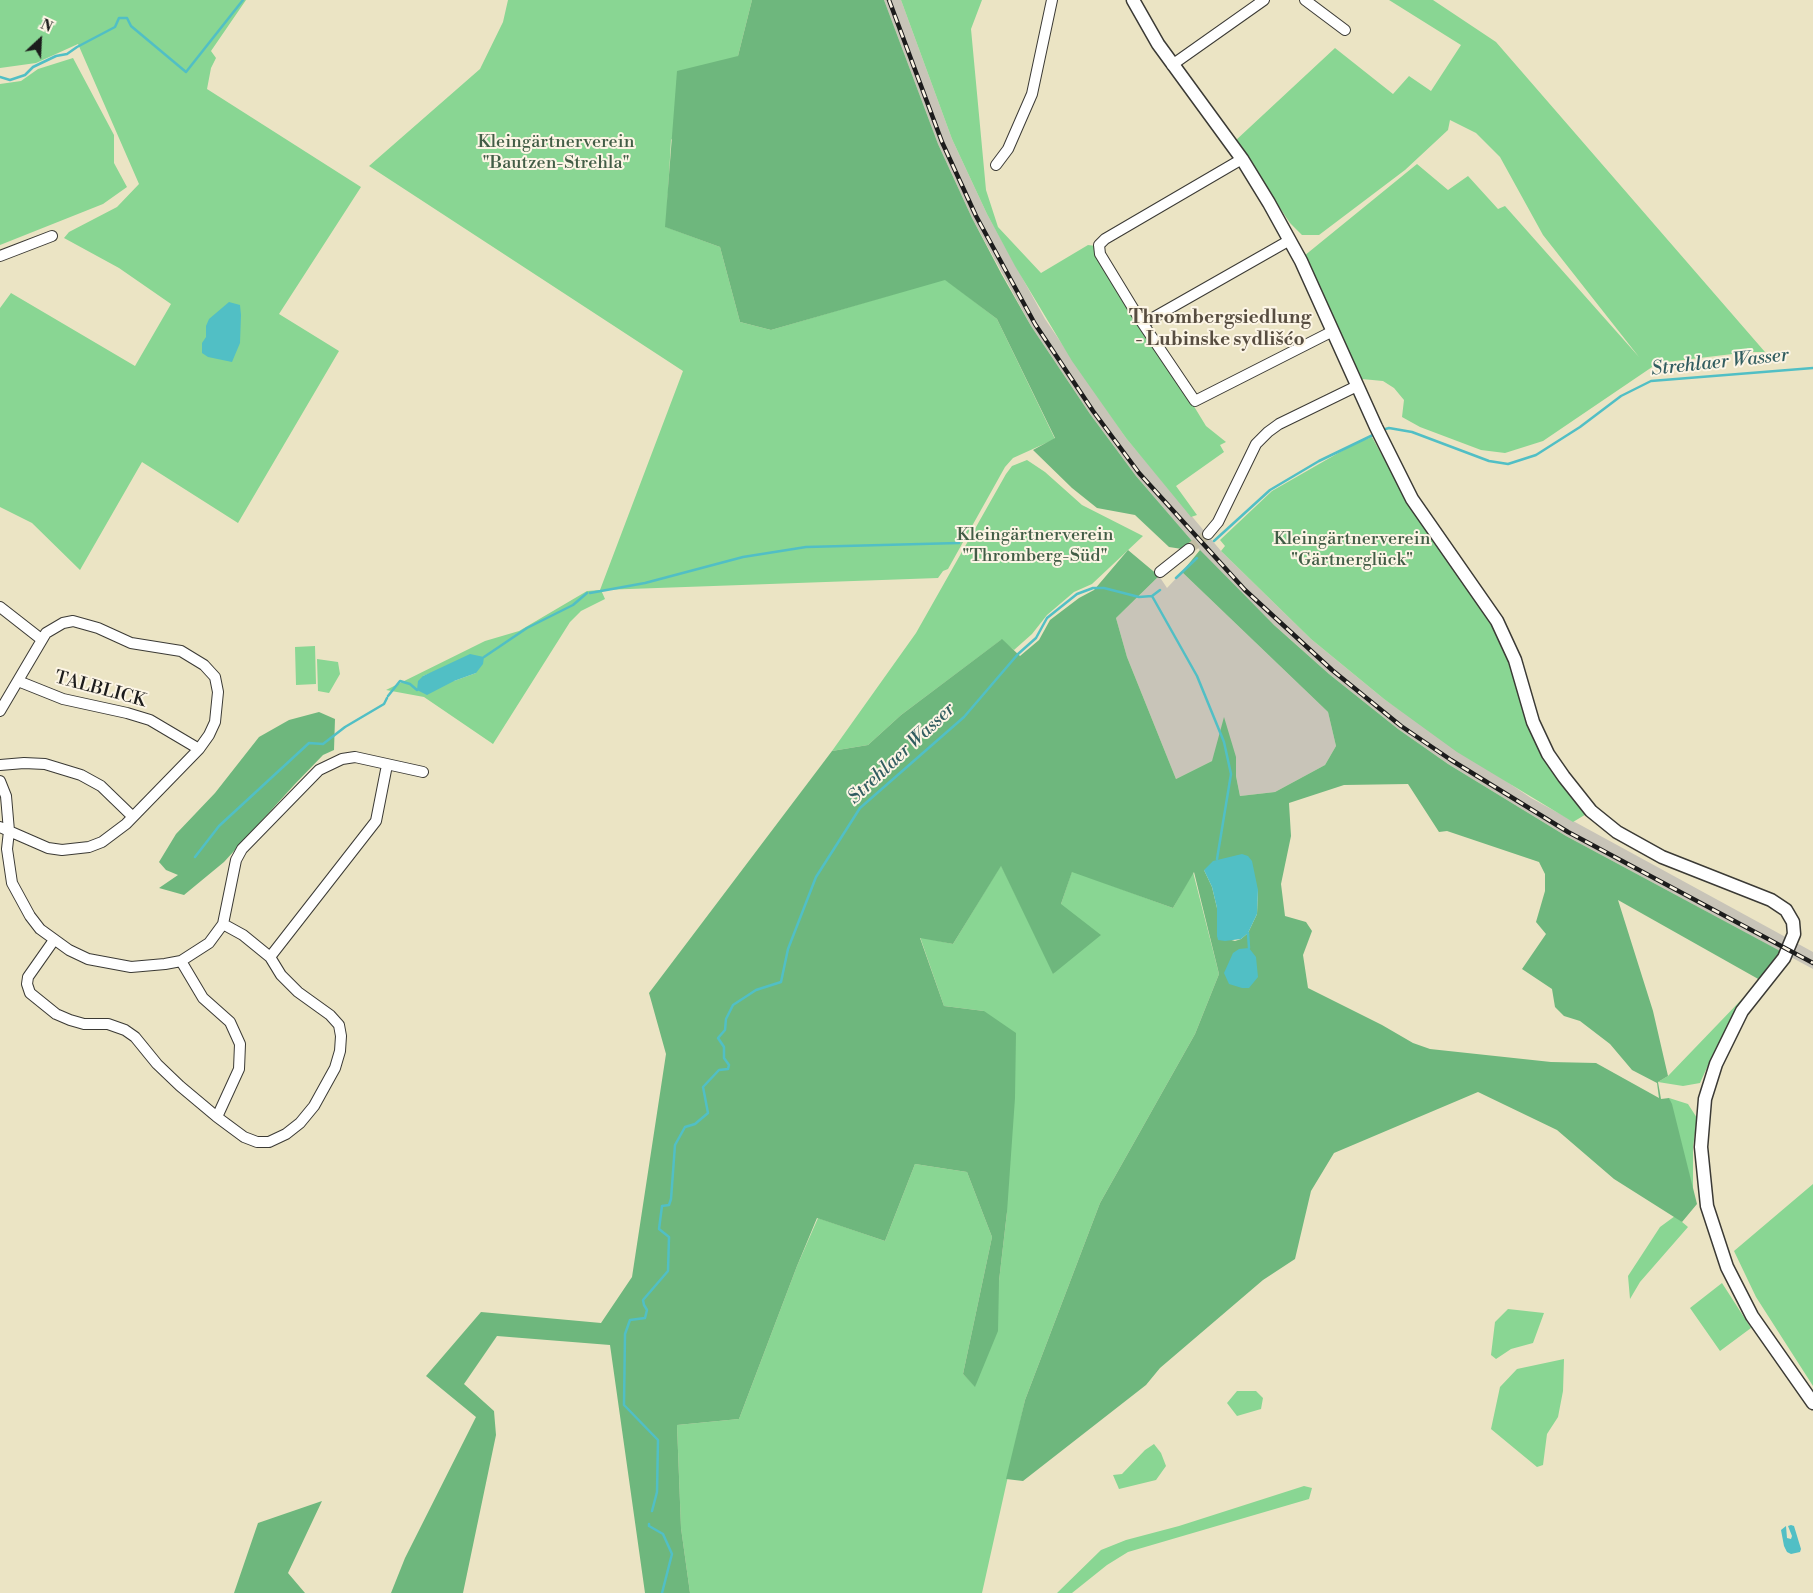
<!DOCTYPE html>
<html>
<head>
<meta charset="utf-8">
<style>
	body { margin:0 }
	#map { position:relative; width:1813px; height:1593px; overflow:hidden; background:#ebe4c4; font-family:"Libre Bodoni",serif }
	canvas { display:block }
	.north { position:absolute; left:15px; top:15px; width:50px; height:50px; -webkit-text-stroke:4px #fcf5e5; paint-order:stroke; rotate:25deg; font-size:14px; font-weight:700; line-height:20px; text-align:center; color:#1c1c1c }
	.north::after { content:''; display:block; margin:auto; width:18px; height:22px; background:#1c1c1c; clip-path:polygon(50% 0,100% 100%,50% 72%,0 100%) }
</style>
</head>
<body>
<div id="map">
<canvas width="1813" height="1593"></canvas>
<div class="north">N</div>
</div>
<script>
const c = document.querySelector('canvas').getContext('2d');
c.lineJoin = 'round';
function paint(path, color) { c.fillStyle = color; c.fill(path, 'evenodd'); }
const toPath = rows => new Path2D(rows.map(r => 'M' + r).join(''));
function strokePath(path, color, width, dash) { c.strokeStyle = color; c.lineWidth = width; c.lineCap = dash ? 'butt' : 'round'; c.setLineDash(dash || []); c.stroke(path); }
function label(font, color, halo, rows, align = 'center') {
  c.font = font + ' "Libre Bodoni",serif'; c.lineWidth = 4; c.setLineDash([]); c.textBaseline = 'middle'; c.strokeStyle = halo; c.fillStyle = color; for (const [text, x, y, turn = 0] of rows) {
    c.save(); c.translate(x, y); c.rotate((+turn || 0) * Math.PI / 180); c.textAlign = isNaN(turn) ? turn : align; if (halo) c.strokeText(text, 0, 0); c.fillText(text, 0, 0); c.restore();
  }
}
const industrial = toPath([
	[884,0,901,0,952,139,987,214,1045,319,1126,438,1221,551,1311,639,1384,699,1531,798,1813,952,1813,969,1566,836,1448,764,1398,729,1329,674,1274,625,1210,562,1136,476,1090,414,1031,326,972,218,938,144],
	[1182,572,1328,712,1336,746,1325,765,1275,792,1240,796,1236,776,1236,757,1212,761,1176,779,1127,657,1116,618,1159,576,1167,588]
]);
const green = toPath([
	[0,0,246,0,211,51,216,58,211,68,207,89,361,187,279,314,339,351,238,523,142,462,80,570,32,523,0,507,0,308,11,293,135,366,171,304,119,268,64,238,69,232,117,207,139,184,78,44,36,63,0,68],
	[508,0,752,0,738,56,671,140,666,227,720,247,740,322,771,330,945,279,997,319,1055,439,1013,458,1005,467,948,569,943,571,938,578,601,590,605,599,581,611,570,622,493,744,424,697,386,690,485,641,519,631,587,591,600,590,683,371,369,166,480,69,503,22],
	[441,669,476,673,454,681,423,676],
	[901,0,982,0,971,29,986,190,998,227,1041,273,1088,245,1096,246,1206,426,1226,442,1220,445,1224,452,1176,486,1197,515,1191,517,1126,438,1072,361,1015,266,987,214,952,139],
	[1389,0,1433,0,1496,42,1765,352,1749,352,1658,363,1543,441,1505,453,1481,450,1420,427,1402,417,1404,400,1394,388,1383,381,1362,379,1304,256,1417,164,1448,190,1468,176,1498,209,1505,206,1639,357,1543,235,1500,157,1476,133,1450,120,1448,130,1405,170,1319,235,1302,235,1290,223,1235,141,1335,48,1393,94,1409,76,1431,91,1461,45],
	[73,58,114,135,114,163,127,187,103,204,0,245,0,84,21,81,38,69],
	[1372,437,1406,499,1501,633,1522,705,1588,813,1573,822,1457,752,1384,699,1311,639,1221,551,1225,546,1220,540,1272,491,1354,444],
	[1027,460,1045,472,1082,505,1143,536,1092,584,1074,592,1047,615,1032,634,1014,650,1001,640,901,715,868,745,832,751,916,633,1006,474,1012,466],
	[315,646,316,684,296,685,295,647],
	[317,659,338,662,340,674,329,693,318,691],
	[1001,865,1054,974,1061,904,1072,871,1173,908,1193,872,1219,974,1195,1034,1100,1203,1025,1400,982,1593,690,1593,681,1528,677,1425,739,1419,797,1266,818,1218,885,1241,915,1164,967,1172,992,1237,963,1374,975,1386,999,1281,1007,1212,984,1011,944,1006,920,937,953,944],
	[1743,998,1714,1052,1700,1083,1683,1086,1658,1082,1668,1076],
	[1669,1098,1688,1104,1697,1118,1693,1147,1693,1190],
	[1813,1184,1813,1386,1756,1297,1734,1251],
	[1675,1216,1688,1227,1640,1282,1630,1299,1628,1276,1660,1227],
	[1722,1283,1751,1328,1720,1351,1690,1308],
	[1508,1309,1544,1313,1533,1343,1511,1349,1496,1359,1491,1355,1495,1322],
	[1564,1359,1563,1391,1558,1417,1547,1434,1543,1465,1537,1467,1491,1429,1500,1387,1517,1369],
	[1237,1391,1256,1391,1263,1398,1261,1409,1237,1416,1227,1403],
	[1154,1444,1161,1453,1166,1466,1156,1480,1119,1489,1113,1475,1122,1474,1145,1450],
	[1304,1486,1312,1488,1309,1499,1128,1552,1107,1565,1072,1593,1057,1593,1101,1550,1126,1540,1179,1526]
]);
const forest = toPath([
	[752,0,884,0,938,144,972,218,1002,275,1031,326,1090,414,1136,476,1192,541,1182,549,1169,547,1135,515,1097,508,1072,488,1033,450,1055,438,997,319,945,280,771,330,740,322,720,247,665,227,677,71,738,56],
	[1128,550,1159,576,1116,618,1127,657,1176,779,1212,761,1224,717,1236,757,1236,776,1240,796,1275,792,1325,765,1336,746,1328,712,1182,572,1200,550,1274,625,1329,674,1398,729,1448,764,1566,836,1782,952,1760,980,1618,900,1653,1011,1668,1076,1658,1082,1661,1099,1669,1098,1672,1104,1697,1204,1682,1222,1614,1179,1557,1130,1478,1092,1334,1153,1311,1191,1295,1259,1263,1280,1160,1368,1146,1385,1023,1481,1006,1479,1025,1400,1100,1203,1195,1034,1219,974,1194,872,1173,908,1072,872,1061,904,1101,935,1053,974,1001,866,953,944,920,938,944,1006,984,1011,1016,1033,1015,1098,1007,1212,999,1281,998,1331,975,1387,963,1374,992,1237,967,1172,915,1164,885,1241,817,1218,797,1266,739,1419,677,1425,681,1528,690,1593,645,1593,610,1345,497,1336,464,1384,494,1411,496,1435,463,1593,391,1593,405,1558,476,1417,426,1376,481,1312,601,1323,632,1277,666,1054,649,993,832,751,868,745,901,715,1002,639,1020,656,1039,640,1050,620,1079,598,1094,590],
	[1408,784,1439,832,1447,831,1539,862,1545,874,1545,891,1536,922,1546,934,1522,969,1552,989,1555,1007,1564,1016,1580,1021,1610,1044,1632,1070,1657,1083,1659,1098,1596,1063,1551,1062,1430,1049,1413,1043,1382,1025,1308,988,1303,955,1312,931,1306,922,1285,916,1281,884,1291,836,1289,803,1344,785],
	[1204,870,1258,890,1257,914,1248,933,1241,939,1235,941,1217,936,1217,908,1212,887],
	[319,712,335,719,334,750,323,755,295,784,224,862,184,895,159,888,178,875,166,870,159,862,176,834,215,793,259,737,289,720],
	[322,1501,288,1573,305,1593,234,1593,258,1523]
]);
const water = toPath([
	[229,302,240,305,241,315,240,343,232,362,208,357,202,353,202,343,206,337,206,326,209,319],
	[470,654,484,657,483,664,476,673,454,681,427,695,417,690,418,681,423,676],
	[1242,854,1248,856,1252,861,1258,890,1257,914,1248,933,1241,939,1225,941,1218,940,1217,936,1217,908,1212,887,1204,870,1213,861],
	[1249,948,1256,957,1258,977,1249,988,1242,988,1229,984,1224,973,1233,953,1239,949],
	[1791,1525,1794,1526,1801,1549,1800,1552,1791,1554,1787,1552,1784,1546,1781,1530,1786,1526,1787,1538,1791,1539,1792,1536,1788,1526]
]);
const stream = toPath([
	[0,77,10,80,25,75,33,67,56,56,67,54,77,47,115,27,119,18,127,18,131,26,186,72,243,0],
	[1382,430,1389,428,1412,432,1489,461,1508,464,1536,455,1580,427,1621,396,1651,381,1813,368],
	[1214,541,1270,490,1319,461,1375,434],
	[1176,578,1197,558],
	[590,593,645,583,743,557,806,547,959,543],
	[1152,596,1197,676,1224,742,1231,774,1217,859],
	[484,657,527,628,573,605,587,593],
	[388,696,400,681,410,684,417,690],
	[195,857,219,826,309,743,323,744,345,727,384,704,387,698],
	[1248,933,1249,948],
	[652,1511,657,1492,658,1440,624,1405,625,1334,630,1320,645,1318,647,1310,644,1305,643,1300,668,1271,669,1237,659,1229,662,1206,669,1205,671,1199,675,1145,685,1127,695,1124,708,1113,703,1087,719,1070,728,1069,729,1065,724,1058,724,1047,718,1038,725,1030,726,1019,733,1005,756,990,781,982,788,949,816,877,860,808,964,717,1018,654,1036,638,1047,618,1077,594,1093,588,1104,588,1139,597,1152,596,1160,590],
	[649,1524,649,1526,663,1534,672,1554,662,1593]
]);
const minorTunnel = toPath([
	[1189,549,1208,534]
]);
const minor = toPath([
	[1305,0,1345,30],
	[1172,65,1264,0],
	[1242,159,1105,239,1099,245,1100,254,1139,318,1195,401,1333,331],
	[996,165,1008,149,1032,94,1052,0],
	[0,256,52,236],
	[1144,323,1290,240],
	[1208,534,1218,522,1256,444,1268,432,1279,424,1357,386],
	[1160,572,1189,549],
	[0,607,41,639],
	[18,681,63,699,127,713,150,720,199,749],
	[0,711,46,633,63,623,73,621,98,628,131,643,181,651,204,665,215,677,218,692,215,722,209,735,199,749,126,824,102,842,89,847,62,850,48,848,9,831,6,796,0,781],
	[0,765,24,763,45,764,81,775,101,786,132,816],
	[0,827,9,831,7,849,12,883,30,916,40,929,69,950,88,959,131,967,165,964,181,961,209,943,223,924,236,860,242,849,319,770,342,759,355,757,423,772],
	[54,940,28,977,27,984,30,993,56,1014,70,1020,84,1024,108,1024,125,1030,135,1037,157,1064,180,1086,217,1117,244,1137,257,1142,269,1142,286,1134,300,1123,314,1106,335,1068,340,1051,341,1036,339,1025,330,1015,298,992,281,975,270,957,243,935,223,924],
	[270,957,376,821,387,765],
	[181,961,203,998,230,1022,240,1044,239,1069,217,1117]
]);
const tertiary = toPath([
	[1133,0,1158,44,1242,159,1269,203,1301,261,1376,427,1412,499,1497,621,1515,660,1533,722,1548,754,1564,777,1591,811,1617,832,1662,857,1771,900,1786,910,1793,922,1794,934,1784,958,1742,1011,1716,1064,1705,1099,1701,1147,1707,1206,1727,1267,1752,1316,1813,1403]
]);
const rail = toPath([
	[889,0,942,142,976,216,1035,324,1093,411,1139,473,1245,590,1332,670,1401,726,1451,760,1568,832,1813,963]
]);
const parkNames = [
	["Kleingärtnerverein",556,143],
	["\"Bautzen-Strehla\"",556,164],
	["Kleingärtnerverein",1035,536],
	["\"Thromberg-Süd\"",1035,557],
	["Kleingärtnerverein",1352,540],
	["\"Gärtnerglück\"",1352,561]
];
const streetNames = [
	["TALBLICK",100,690,15]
];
const neighbourhoodNames = [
	["Thrombergsiedlung",1220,318],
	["- Lubinske sydlišćo",1220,340]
];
const waterNames = [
	["Strehlaer Wasser",1720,363,-6],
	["Strehlaer Wasser",902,754,-43]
];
paint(industrial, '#c8c4b8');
paint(green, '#89d693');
paint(forest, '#6eb77d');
paint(water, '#51bfc5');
strokePath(stream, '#51bfc5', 2.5);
strokePath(minorTunnel, '#c2bca2', 10, [10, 5]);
strokePath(minor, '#3b3a35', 12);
strokePath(tertiary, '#3b3a35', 15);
strokePath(minor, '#fff', 10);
strokePath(tertiary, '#fff', 12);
strokePath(rail, '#1c1c1c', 4.5);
strokePath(rail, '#fcf5e5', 2.5, [8]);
label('18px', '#425d46', '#fcf5e5', parkNames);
label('18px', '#1c1c1c', '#fcf5e5', streetNames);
label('bold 19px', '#574d40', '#fcf5e5', neighbourhoodNames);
label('italic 19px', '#315d60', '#fcf5e5', waterNames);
</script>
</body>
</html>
